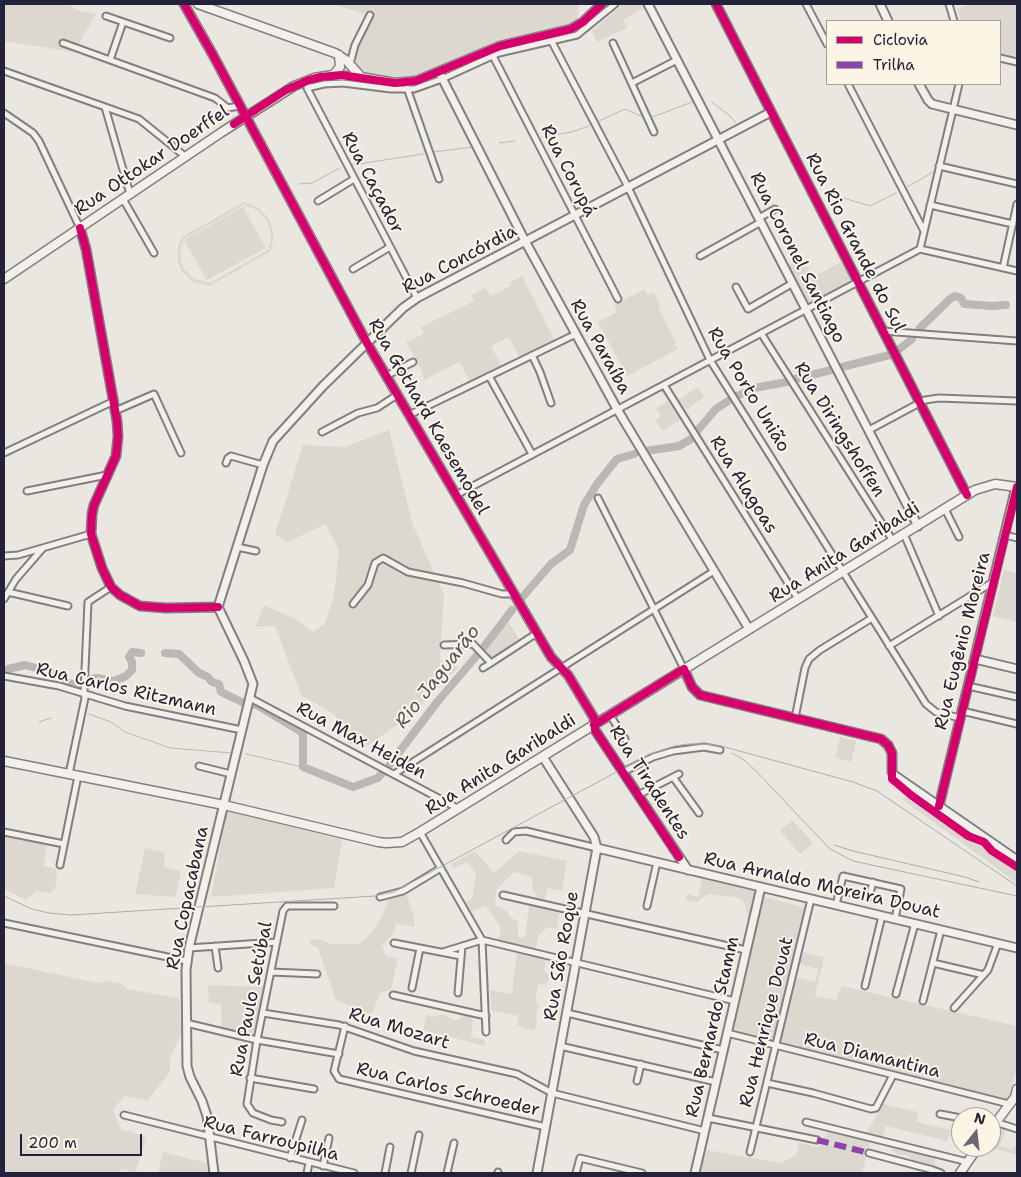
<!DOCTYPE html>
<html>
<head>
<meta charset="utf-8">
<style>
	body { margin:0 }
	#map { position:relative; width:1021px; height:1177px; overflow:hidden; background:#eae7e0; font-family:"Shantell Sans",sans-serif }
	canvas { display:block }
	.frame { position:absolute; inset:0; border:5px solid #22223b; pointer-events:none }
	.legend { position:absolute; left:826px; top:20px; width:175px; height:65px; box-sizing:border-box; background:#fcf5e5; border:1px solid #a5a1a1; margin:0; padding:6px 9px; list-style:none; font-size:15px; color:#22223b }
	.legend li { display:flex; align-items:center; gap:10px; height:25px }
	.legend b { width:25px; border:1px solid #a5a1a1 }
	.north { position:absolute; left:951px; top:1107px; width:50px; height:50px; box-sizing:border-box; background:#fcf5e5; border:1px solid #a5a1a1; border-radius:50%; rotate:16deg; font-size:14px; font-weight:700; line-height:20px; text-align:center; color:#22223b }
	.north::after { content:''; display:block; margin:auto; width:18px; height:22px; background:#686775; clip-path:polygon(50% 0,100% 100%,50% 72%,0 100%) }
	.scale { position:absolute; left:20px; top:1134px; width:122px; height:22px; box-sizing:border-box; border:2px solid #22223b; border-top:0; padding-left:6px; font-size:15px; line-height:18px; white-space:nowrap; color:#22223b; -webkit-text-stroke:4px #fcf5e5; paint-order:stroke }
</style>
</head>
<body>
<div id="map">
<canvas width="1021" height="1177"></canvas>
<div class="frame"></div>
<ul class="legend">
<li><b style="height:6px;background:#d6006c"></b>Ciclovia</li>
<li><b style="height:6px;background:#8e44ad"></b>Trilha</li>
</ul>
<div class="north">N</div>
<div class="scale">200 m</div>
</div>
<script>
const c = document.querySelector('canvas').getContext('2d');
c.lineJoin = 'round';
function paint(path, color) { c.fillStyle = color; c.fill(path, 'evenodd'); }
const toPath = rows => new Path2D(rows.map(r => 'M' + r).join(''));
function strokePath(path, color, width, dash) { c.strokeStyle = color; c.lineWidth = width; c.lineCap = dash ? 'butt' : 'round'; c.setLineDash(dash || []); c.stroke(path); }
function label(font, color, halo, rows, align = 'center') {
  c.font = font + ' "Shantell Sans",sans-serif'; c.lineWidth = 4; c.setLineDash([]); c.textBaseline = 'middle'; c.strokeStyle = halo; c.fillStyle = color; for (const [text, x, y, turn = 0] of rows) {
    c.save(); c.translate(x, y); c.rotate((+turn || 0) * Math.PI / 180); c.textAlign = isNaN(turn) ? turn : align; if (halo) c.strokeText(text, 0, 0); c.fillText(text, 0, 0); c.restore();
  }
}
const green = toPath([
	[4,4,70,4,76,10,96,14,74,52,4,41],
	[331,4,579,4,577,21,567,26,429,74,414,78,392,80,375,76,361,70,357,68,355,57,352,56,369,15],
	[623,4,642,4,644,8,623,20,627,28,597,42,592,31],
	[972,4,1017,4,1017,49,1015,57,1000,53,1000,21,961,21,957,8],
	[244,202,259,208,270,220,274,235,271,251,210,286,193,282,181,270,178,262,178,245,182,237],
	[244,205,257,210,267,221,271,235,269,249,210,283,195,279,184,269,181,261,180,253,184,239],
	[243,207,266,248,207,280,184,240],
	[802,258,814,277,841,262,852,280,807,304,786,266],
	[522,276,555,341,520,358,509,337,491,346,502,367,470,382,459,362,424,380,421,369,406,342,424,334,421,327,474,301,472,295,485,288,490,296,511,286,510,282],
	[645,289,648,295,654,293,661,306,658,308,676,342,675,345,678,349,627,376,598,322,617,312,614,305],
	[698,387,704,397,686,410,678,400],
	[668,401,680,420,662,431,655,420,661,416,656,408],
	[389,430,413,525,444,595,440,661,459,667,412,714,366,747,348,743,334,714,301,695,275,626,255,627,264,605,297,620,313,632,325,624,334,595,339,550,325,524,286,543,275,534,303,445,345,447],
	[1004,570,1017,573,1017,622,993,616],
	[507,619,519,639,493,658,490,658,485,652],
	[840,737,856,741,851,762,835,758],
	[909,792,1017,868,1017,883,903,800],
	[227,811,342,840,334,888,211,897],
	[792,820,813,843,800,854,780,831],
	[4,837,47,845,44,866,56,869,57,881,54,890,49,893,36,891,26,900,4,889],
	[145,848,165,852,164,867,181,871,175,897,135,894],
	[475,851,494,873,519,851,567,861,562,891,548,888,544,901,540,901,537,898,537,894,533,891,532,877,514,872,497,889,495,905,507,910,509,916,518,922,518,937,525,938,529,905,559,913,557,929,548,927,539,934,535,950,498,941,501,928,486,905,472,912,466,902,473,897,476,873,467,862,454,868,452,867,453,863],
	[702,879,755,891,756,892,749,924,744,902,740,898,708,894,697,902,685,900,687,894,698,897],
	[406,893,413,914,415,927,396,923,394,932,382,946,386,956,398,958,391,990,380,993,371,1016,336,1000,318,948,310,944,311,939,323,940,330,944,359,944,371,933,383,914,388,899,398,897],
	[765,897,805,908,775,1038,771,1040,736,1033,731,1029,764,898],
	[517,952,546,959,544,970,549,975,548,981,546,984,538,985,535,1002,539,1004,535,1019,537,1020,535,1029,531,1030,517,1025,519,1016,492,1011,490,990,512,994],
	[803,952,824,957,815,996,836,1000,842,986,1017,1026,1017,1066,1008,1099,1006,1100,784,1045,781,1040,796,977,815,982,818,969,800,964],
	[4,963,98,983,106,981,122,984,127,989,179,998,181,1033,170,1059,170,1072,148,1100,124,1096,113,1110,121,1129,146,1137,136,1171,141,1173,129,1173,127,1169,120,1171,120,1173,4,1173],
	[208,985,264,987,253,1034,250,1037,222,1030,221,1004,209,1003],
	[444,1014,453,1020,458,1020,465,1015,473,1018,471,1037,484,1040,485,1046,423,1030,427,1015,434,1017],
	[883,1104,918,1112,916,1122,951,1130,947,1141,886,1126,882,1140,871,1138,862,1173,699,1173,707,1150,781,1163,796,1155,799,1143,818,1147,826,1135,827,1130,864,1138],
	[1000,1128,1006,1129,1000,1146,1012,1149,1017,1145,1017,1155,989,1147,991,1147,991,1141],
	[894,1148,936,1156,933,1169,915,1164,907,1155,897,1155,894,1151,890,1151],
	[163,1152,207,1163,208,1173,158,1173]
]);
const stream = toPath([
	[712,102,730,116,736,123],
	[650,118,692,102],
	[599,121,625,109,643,117],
	[542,137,571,132,589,126],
	[499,143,515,141],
	[433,152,473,147],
	[352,165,423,154],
	[299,184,312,183,340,168],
	[907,187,933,172],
	[827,193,870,206,896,193],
	[89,714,111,722,125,732,170,748,232,753],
	[39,722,51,718],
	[246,754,303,767]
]);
const river = toPath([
	[920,328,950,299,955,296,961,298,964,304,992,306,1006,305],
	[897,351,912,339],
	[842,367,890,355],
	[795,379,831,370],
	[737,396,754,388,787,382],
	[697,431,716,409,728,401],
	[646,451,679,446,691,439],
	[520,600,551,564,570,550,584,505,597,484,617,459,634,454],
	[165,653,179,654,199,673,208,677,212,682,219,684,221,692,244,703,257,705,303,733,303,767,353,787,378,778,382,773],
	[4,670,25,665,56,673,66,682,78,686],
	[89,680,97,678,114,681,126,676,132,670,132,662,129,657,132,652,141,653],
	[390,764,438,701,480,652,512,610]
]);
const street = toPath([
	[806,4,827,44],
	[949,4,954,21],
	[106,16,170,38],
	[552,42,628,187,710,360,926,704,936,712,960,718],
	[63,43,215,98,228,108,239,106],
	[613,43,654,132],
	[493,56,618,299],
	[1000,58,1017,62],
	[110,60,123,22],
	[350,64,355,45,370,15],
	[4,71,139,119,186,157],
	[632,83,677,60],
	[848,84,924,231],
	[308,86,307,88,417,298],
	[307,88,324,84,343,83,391,89,414,89,442,79,499,53,577,35,615,4],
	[407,88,439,179],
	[105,107,130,194],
	[4,113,33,133,39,141,80,228],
	[939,166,1017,184],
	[123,199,154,253],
	[318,201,354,179],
	[930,205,1013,224],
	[759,218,775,209],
	[920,249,959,84],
	[920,249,1017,271],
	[700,256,761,222],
	[1003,268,1017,204],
	[353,269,390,247],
	[736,287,748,309,793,283],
	[883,331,1017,341],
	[761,333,893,541],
	[532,355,540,372,551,403],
	[386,376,413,362],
	[489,376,532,454],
	[664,385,798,599],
	[115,411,154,394,181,453],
	[409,415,576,334],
	[869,430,925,400,939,398,1017,401],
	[322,432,358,413,377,408,397,395],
	[4,453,114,401],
	[226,463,228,458,231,456,263,465],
	[27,491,107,475],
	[456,495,920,249],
	[598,498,684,669],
	[945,509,959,537],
	[904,534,939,616],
	[1005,535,1017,538],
	[237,547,256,551],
	[4,556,18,555,91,534],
	[8,592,68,606],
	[4,599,16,579,43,548],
	[353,604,368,585,375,563,383,558,408,572,463,583,502,594,514,594],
	[444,645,473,644,491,663,537,633],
	[889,646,993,582],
	[483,668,491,663],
	[4,676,59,686,125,706,242,730],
	[968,686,1017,697],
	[250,698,459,809],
	[962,711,1017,724],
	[610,715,625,739],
	[795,718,805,668,809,659,820,650,872,618],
	[199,766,231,774],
	[623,772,653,757,673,751,704,747,720,750],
	[69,774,85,698,84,692,88,602,111,587],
	[394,774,714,571],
	[673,777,699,813],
	[638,795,679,774],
	[4,832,64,844],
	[420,832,482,940,486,1032],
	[506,840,514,832,526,831,597,848],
	[60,865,78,776],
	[839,890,869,897,873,882],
	[503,895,746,950],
	[380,897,403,891,441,868],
	[836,905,843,876,901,889,895,919],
	[647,906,657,862],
	[4,923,187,961],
	[394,943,461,956],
	[215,946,218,968],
	[189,948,277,942],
	[443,952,482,940,735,1001],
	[933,963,984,975],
	[271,972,317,974],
	[865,986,882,916],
	[412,988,420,948],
	[458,993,462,946],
	[896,994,915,923],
	[393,995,486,1016],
	[923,1001,941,930],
	[954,1008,988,970,998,943],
	[263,1013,339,1025,414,1051,517,1074,552,1093,705,1131],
	[567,1013,723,1050],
	[186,1023,257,1040,339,1054],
	[345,1026,334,1071,339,1079,546,1127],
	[727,1033,1009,1104],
	[560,1046,716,1082],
	[250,1078,314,1089],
	[637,1081,641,1064],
	[767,1083,813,1093,871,1109,876,1108,893,1075],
	[940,1114,961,1118],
	[124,1115,354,1173],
	[708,1118,817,1140],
	[282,1122,271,1120,253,1113,247,1104,257,1040,283,911,287,906,334,906],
	[806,1122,968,1162],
	[995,1122,1017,1129],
	[750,1152,811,899],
	[869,1153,933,1170,941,1173],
	[290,1158,302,1120],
	[323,1166,329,1138],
	[307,1173,309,1163],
	[385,1173,390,1147],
	[411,1173,419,1135],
	[447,1173,454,1143],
	[498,1173,498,1172],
	[576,1173,580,1158,642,1173]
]);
const secondary = toPath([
	[648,4,918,526],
	[716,4,967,495],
	[880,4,888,21],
	[439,72,525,241,617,409,749,629],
	[919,84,928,100,932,104,1017,125],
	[80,228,86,249,117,421,118,436,116,456,94,505,92,514,91,534,102,568,111,587,120,595,140,606,166,608,218,607],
	[218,607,263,465,273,441,323,386,403,308,417,298,771,112],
	[975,659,1017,669],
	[684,669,692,687,700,695,881,739,888,745,892,753,892,772,894,775,1017,860],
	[594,725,595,730,688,870],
	[939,806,1016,487],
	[597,848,1017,948],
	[214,1173,207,1116,202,1101,190,1077,187,1066,186,970,189,948,253,684,244,661,218,607],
	[537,1173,597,848,594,837,543,757],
	[695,1173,761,887]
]);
const primary = toPath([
	[184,4,213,55,367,343,551,657,568,675,594,718,594,725],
	[198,4,335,53,346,60,361,77],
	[333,75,340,67,339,55],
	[4,279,222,132,294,86,314,78,333,75,361,77,395,83,416,81,500,46,571,29,583,22,602,4],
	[4,761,224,805,378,842,386,843,402,842,420,832,975,490,995,484,1017,487],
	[991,1129,1015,1097,1017,1089],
	[960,1173,978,1147]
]);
const rail = toPath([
	[732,753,744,760,756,771,830,849,853,861,1017,896],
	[834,845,853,851,965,877,979,882],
	[4,896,32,909,49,913,71,915,375,896,394,892,648,755,674,746,688,744,706,744,721,746,853,782,877,791,1017,886]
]);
const quiet = toPath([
	[817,1140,869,1153]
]);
const cycleway = toPath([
	[184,4,213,55,367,343,551,657,568,675,594,718,595,730,679,857],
	[716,4,967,495],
	[234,124,286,90,309,80,321,77,341,75,395,83,416,81,500,46,571,29,583,22,602,4],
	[80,228,86,249,117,421,118,436,116,456,94,505,92,514,91,534,102,568,111,587,120,595,140,606,166,608,218,607],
	[594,725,684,669,692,687,700,695,881,739,888,745,892,753,892,779,911,795,968,836,984,842,992,851,1017,867],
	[939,806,1017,487]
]);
const streetNames = [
	["Rua Ottokar Doerffel",152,161,-34],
	["Rua Corupá",568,171,63],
	["Rua Caçador",372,183,62],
	["Rua Rio Grande do Sul",855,243,63],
	["Rua Coronel Santiago",797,258,63],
	["Rua Concórdia",460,260,-28],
	["Rua Paraíba",600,347,61],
	["Rua Porto União",748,390,59],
	["Rua Gothard Kaesemodel",428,417,60],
	["Rua Diringshoffen",839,430,58],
	["Rua Alagoas",743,485,58],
	["Rua Anita Garibaldi",845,553,-32],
	["Rua Eugênio Moreira",963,641,-76],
	["Rua Carlos Ritzmann",126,690,13],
	["Rua Max Heiden",361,741,28],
	["Rua Anita Garibaldi",501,765,-32],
	["Rua Tiradentes",649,783,57],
	["Rua Arnaldo Moreira Douat",822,886,13],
	["Rua Copacabana",188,898,-78],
	["Rua São Roque",562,956,-80],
	["Rua Paulo Setúbal",252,999,-79],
	["Rua Henrique Douat",767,1022,-76],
	["Rua Bernardo Stamm",713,1027,-77],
	["Rua Mozart",399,1029,17],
	["Rua Diamantina",872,1056,14],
	["Rua Carlos Schroeder",448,1090,13],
	["Rua Farroupilha",271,1139,14]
];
const waterNames = [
	["Rio Jaguarão",438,677,-52]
];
paint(green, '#dcd8d0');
strokePath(stream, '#bab7b5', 1);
strokePath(river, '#bab7b5', 8);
strokePath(street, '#807f81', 9);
strokePath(secondary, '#807f81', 11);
strokePath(primary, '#807f81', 11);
strokePath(street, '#f3f0ea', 5);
strokePath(secondary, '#f3f0ea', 7);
strokePath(primary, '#f3f0ea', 8);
strokePath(rail, '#aeacab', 1);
strokePath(quiet, '#8e44ad', 6, [12, 6]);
strokePath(cycleway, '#d6006c', 8);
label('18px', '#22223b', '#fcf5e5', streetNames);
label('italic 19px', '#575564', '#fcf5e5', waterNames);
</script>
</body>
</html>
